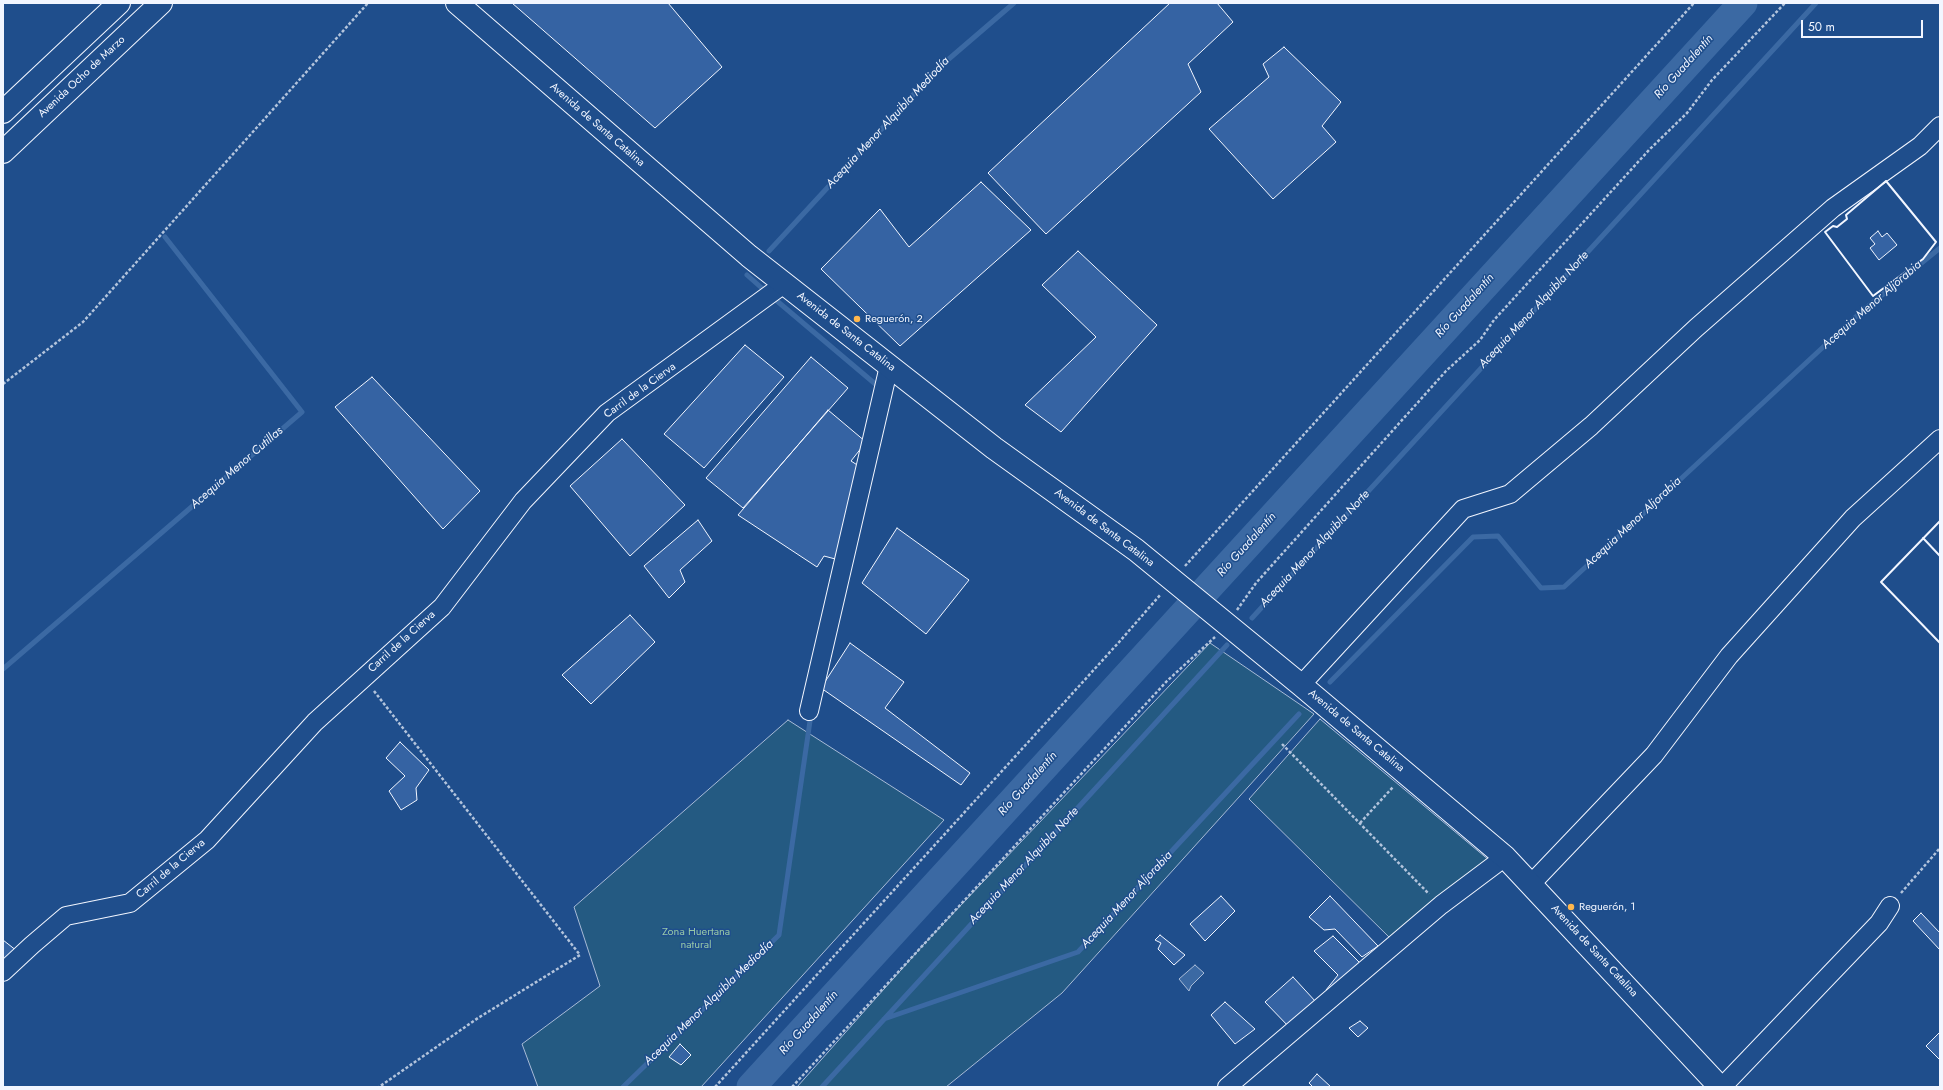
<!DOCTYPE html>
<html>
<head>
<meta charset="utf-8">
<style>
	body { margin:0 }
	#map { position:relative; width:1943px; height:1090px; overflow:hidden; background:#1f4e8c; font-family:Jost,sans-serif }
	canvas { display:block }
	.frame { position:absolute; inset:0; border:4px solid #f2f6ff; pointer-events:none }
	.scale { position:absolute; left:1801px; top:20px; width:122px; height:18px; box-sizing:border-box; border:2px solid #f2f6ff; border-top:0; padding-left:5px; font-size:12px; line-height:14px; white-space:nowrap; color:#f2f6ff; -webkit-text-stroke:3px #1f4e8c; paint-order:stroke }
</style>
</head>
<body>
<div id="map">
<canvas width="1943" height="1090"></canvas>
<div class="frame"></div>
<div class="scale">50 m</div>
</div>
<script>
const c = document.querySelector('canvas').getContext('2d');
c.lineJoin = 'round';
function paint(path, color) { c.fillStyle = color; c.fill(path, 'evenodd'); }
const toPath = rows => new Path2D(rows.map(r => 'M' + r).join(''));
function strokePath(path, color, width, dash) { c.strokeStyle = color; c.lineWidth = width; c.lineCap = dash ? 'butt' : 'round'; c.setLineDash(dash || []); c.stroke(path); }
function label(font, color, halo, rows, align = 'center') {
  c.font = font + ' Jost,sans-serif'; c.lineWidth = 3; c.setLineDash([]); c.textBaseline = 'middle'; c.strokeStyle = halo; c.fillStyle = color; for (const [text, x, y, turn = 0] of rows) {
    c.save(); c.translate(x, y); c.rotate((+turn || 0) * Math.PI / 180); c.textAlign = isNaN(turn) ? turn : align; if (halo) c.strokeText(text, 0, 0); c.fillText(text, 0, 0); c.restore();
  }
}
const green = toPath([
	[1210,643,1314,714,1062,993,946,1087,797,1087,924,944,1210,643],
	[1320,719,1490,861,1391,939,1249,799,1320,719],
	[788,720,944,820,701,1087,538,1087,522,1044,600,986,574,907,788,720]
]);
const water = toPath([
	[1195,965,1204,973,1191,986,1189,991,1179,979,1195,965]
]);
const stream = toPath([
	[769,251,936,70,1014,3],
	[747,275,764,290],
	[777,301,880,388],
	[1252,618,1816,3],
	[3,669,302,412,165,237],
	[1330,682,1473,537,1498,536,1541,588,1564,587,1861,312,1940,248],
	[884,1019,1078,952,1299,714],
	[623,1087,779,935,810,721],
	[822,1087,1227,645]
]);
const river = toPath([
	[751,1087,1743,3]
]);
const building = toPath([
	[512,3,668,3,722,67,655,128,512,3],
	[1170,3,1217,3,1233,22,1188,64,1201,92,1046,234,988,173,1170,3],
	[1284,47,1341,102,1322,126,1336,142,1273,199,1209,129,1269,77,1263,64,1284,47],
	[981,182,1031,230,900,346,821,269,880,209,909,247,981,182],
	[1878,231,1882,237,1887,233,1897,245,1879,260,1870,248,1875,244,1870,238,1878,231],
	[1078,251,1157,325,1061,432,1025,405,1096,337,1042,285,1078,251],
	[745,345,784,377,704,468,664,434,745,345],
	[811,357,848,388,743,508,706,478,811,357],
	[372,377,480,491,443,529,335,407,372,377],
	[828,410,866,442,851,461,862,468,839,560,824,556,817,567,738,515,828,410],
	[622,439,685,505,630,556,570,486,622,439],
	[698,520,712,541,680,570,685,582,669,598,644,566,698,520],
	[897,528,969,580,926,634,862,583,897,528],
	[630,615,655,642,591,704,562,675,630,615],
	[850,643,904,682,885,708,970,773,961,785,821,688,850,643],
	[400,742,429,770,416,788,417,800,401,810,389,791,405,776,386,758,400,742],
	[1221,896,1235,911,1205,941,1190,924,1221,896],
	[1330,896,1378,946,1362,957,1335,929,1324,930,1309,917,1330,896],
	[1921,913,1940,933,1940,950,1913,921,1921,913],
	[1160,935,1185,955,1174,965,1158,949,1161,943,1155,940,1160,935],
	[1333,936,1363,966,1333,994,1326,990,1338,975,1314,951,1333,936],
	[3,940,17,951,3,964,3,940],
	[1293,977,1316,1002,1290,1028,1265,1002,1293,977],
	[1225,1002,1255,1029,1235,1044,1211,1015,1225,1002],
	[1360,1021,1368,1028,1358,1037,1349,1028,1360,1021],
	[1940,1032,1940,1060,1926,1046,1940,1032],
	[680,1044,691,1055,681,1065,669,1057,680,1044],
	[1317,1074,1331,1087,1313,1087,1309,1083,1317,1074]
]);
const path = toPath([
	[3,384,83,322,368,3],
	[1185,566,1694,3],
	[1237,610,1256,583,1446,371,1480,340,1494,320,1649,150,1687,113,1712,80,1785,3],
	[374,691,580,955,478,1018,379,1087],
	[1282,744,1429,894],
	[1360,823,1393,787],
	[1901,893,1940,848],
	[715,1087,1120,641,1161,594],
	[792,1087,1167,681,1215,637]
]);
const minor = toPath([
	[1301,685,1463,509,1510,494,1591,426,1696,328,1833,208,1920,146,1940,126],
	[809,711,889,366],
	[1531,884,1654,755,1729,656,1853,518,1940,439],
	[3,972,32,945,66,916,130,903,207,840,315,722,442,607,523,501,607,413,784,284],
	[1227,1087,1441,905,1505,857],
	[1722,1087,1879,923,1890,906]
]);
const major = toPath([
	[457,3,749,256,994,448,1136,550,1301,685,1505,857,1720,1087],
	[3,112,119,3],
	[3,152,161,3]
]);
const wall = toPath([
	[1886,181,1936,242,1923,259,1873,296,1825,232,1833,226,1837,227,1847,219,1846,215,1886,181],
	[1940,521,1881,582,1940,643],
	[1923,538,1940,556]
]);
const markers = [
	[857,319,4,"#ffb74d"],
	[1571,907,4,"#ffb74d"]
];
const streetNames = [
	["Avenida Ocho de Marzo",82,77,-43],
	["Avenida de Santa Catalina",597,125,41],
	["Avenida de Santa Catalina",846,332,38],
	["Carril de la Cierva",640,391,-36],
	["Avenida de Santa Catalina",1104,528,37],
	["Carril de la Cierva",402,642,-42],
	["Avenida de Santa Catalina",1356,731,40],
	["Carril de la Cierva",171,869,-40],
	["Avenida de Santa Catalina",1594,951,47]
];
const poiNames = [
	["Reguerón, 2",865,319],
	["Reguerón, 1",1579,907]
];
const parkNames = [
	["Zona Huertana",696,932],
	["natural",696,945]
];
const waterNames = [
	["Río Guadalentín",1684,67,-48],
	["Acequia Menor Alquibla Mediodía",888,123,-47],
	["Acequia Menor Aljorabia",1872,305,-41],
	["Río Guadalentín",1465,306,-48],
	["Acequia Menor Alquibla Norte",1534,310,-47],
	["Acequia Menor Cutillas",237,468,-41],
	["Acequia Menor Aljorabia",1633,523,-43],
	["Río Guadalentín",1247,545,-48],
	["Acequia Menor Alquibla Norte",1315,549,-47],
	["Río Guadalentín",1028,784,-48],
	["Acequia Menor Alquibla Norte",1024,866,-47],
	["Acequia Menor Aljorabia",1127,900,-47],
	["Acequia Menor Alquibla Mediodía",709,1003,-44],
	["Río Guadalentín",809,1023,-48]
];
paint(green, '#245a82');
strokePath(green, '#a8bbd7', 1);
paint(water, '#3b69a3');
strokePath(water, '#a8bbd7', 1);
strokePath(stream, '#3b69a3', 5);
strokePath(river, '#3b69a3', 29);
paint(building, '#3563a3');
strokePath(building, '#f2f6ff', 1);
strokePath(minor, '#f2f6ff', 20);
strokePath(major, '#f2f6ff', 24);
strokePath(path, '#b3c4dc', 2.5, [3, 2]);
strokePath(minor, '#1f4e8c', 18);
strokePath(major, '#1f4e8c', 22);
strokePath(wall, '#f2f6ff', 2);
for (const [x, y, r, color] of markers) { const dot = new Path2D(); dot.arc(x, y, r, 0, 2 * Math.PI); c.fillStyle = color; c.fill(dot); strokePath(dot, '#1f4e8c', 1.5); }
label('11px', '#f2f6ff', '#1f4e8c', streetNames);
label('11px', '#f2f6ff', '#1f4e8c', poiNames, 'left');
label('11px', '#97c8a6', '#1f4e8c', parkNames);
label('italic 12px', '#f2f6ff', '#1f4e8c', waterNames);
</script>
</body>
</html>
